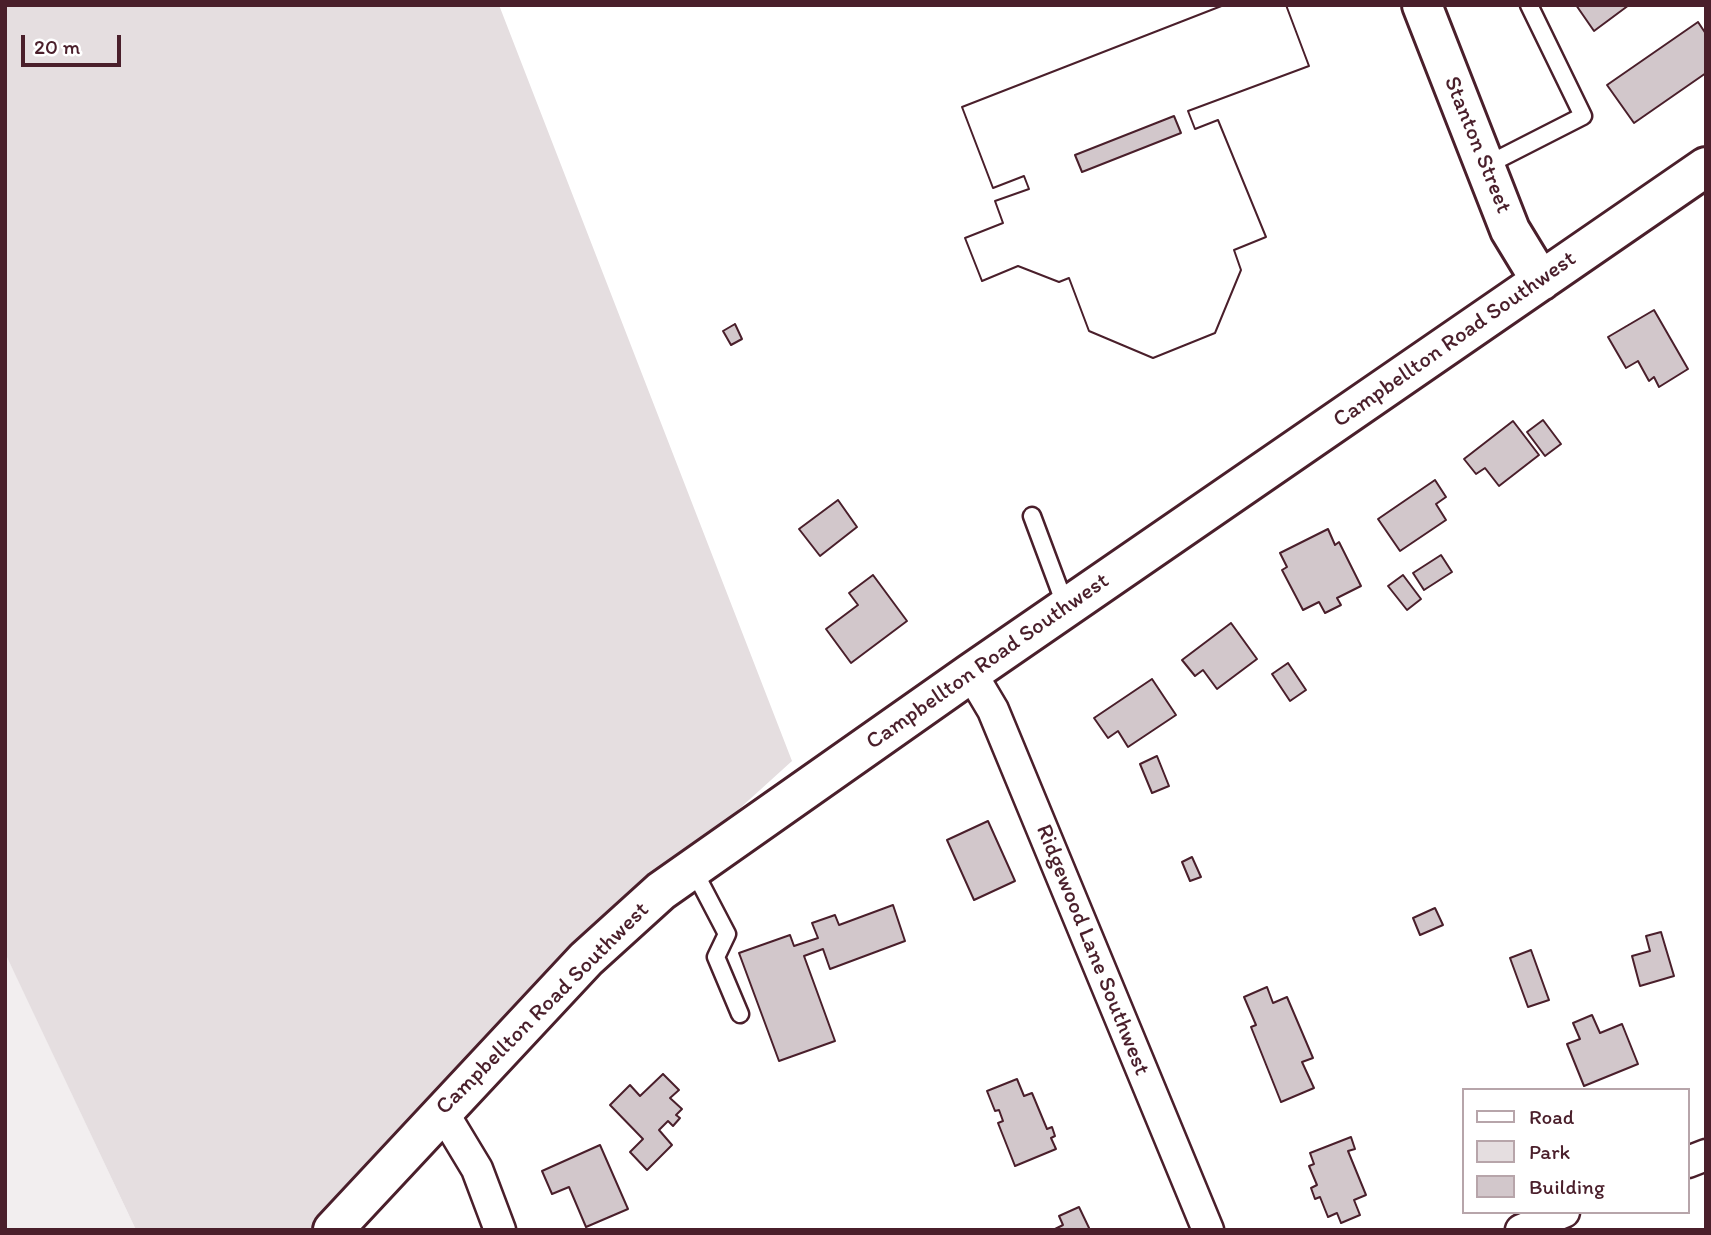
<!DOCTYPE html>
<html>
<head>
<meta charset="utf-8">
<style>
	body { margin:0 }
	#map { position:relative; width:1711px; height:1235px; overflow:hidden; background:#fff; font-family:Itim,sans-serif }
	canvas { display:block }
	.frame { position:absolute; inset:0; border:7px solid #4a1f2b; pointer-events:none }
	.legend { position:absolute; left:1462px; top:1088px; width:228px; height:126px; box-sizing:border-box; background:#fff; border:2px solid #b7a5aa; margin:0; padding:9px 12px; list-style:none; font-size:21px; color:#4a1f2b }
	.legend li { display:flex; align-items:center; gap:14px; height:35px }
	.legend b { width:35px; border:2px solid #b7a5aa }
	.scale { position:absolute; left:21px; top:35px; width:100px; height:32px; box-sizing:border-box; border:4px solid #4a1f2b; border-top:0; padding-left:9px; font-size:21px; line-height:24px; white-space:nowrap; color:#4a1f2b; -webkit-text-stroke:5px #fff; paint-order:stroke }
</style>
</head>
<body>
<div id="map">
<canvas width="1711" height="1235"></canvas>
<div class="frame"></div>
<ul class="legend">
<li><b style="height:9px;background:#fff"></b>Road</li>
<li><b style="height:19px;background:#e5dee0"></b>Park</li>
<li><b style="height:19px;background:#d2c7cb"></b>Building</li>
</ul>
<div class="scale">20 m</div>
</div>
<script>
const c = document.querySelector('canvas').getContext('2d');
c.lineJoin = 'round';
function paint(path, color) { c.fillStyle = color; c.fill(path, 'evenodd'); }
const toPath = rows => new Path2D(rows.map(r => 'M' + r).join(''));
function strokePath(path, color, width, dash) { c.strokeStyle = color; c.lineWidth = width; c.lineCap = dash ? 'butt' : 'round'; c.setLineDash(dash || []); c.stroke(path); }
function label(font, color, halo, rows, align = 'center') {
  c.font = font + ' Itim,sans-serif'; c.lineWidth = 7; c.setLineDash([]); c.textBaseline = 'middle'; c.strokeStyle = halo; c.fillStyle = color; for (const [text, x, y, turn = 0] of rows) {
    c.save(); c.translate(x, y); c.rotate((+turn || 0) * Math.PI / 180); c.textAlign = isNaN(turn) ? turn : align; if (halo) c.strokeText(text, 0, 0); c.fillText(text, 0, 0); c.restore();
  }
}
const built = toPath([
	[5,953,15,973,136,1230,5,1230]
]);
const green = toPath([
	[5,5,499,5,792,761,600,935,330,1230,136,1230,5,953]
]);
const building = toPath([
	[1224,5,1286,5,1309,66,1188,111,1195,129,1218,120,1266,237,1234,250,1241,270,1215,333,1153,358,1089,331,1069,278,1059,282,1018,266,982,281,965,238,1003,223,995,201,1029,189,1024,176,993,188,962,107,1224,5],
	[1174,116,1181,133,1082,172,1075,155,1174,116],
	[1224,5,1286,5,1309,66,1188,111,1195,129,1218,120,1266,237,1234,250,1241,270,1215,333,1153,358,1089,331,1069,278,1059,282,1018,266,982,281,965,238,1003,223,995,201,1029,189,1024,176,993,188,962,107,1224,5],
	[1576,5,1629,5,1594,31,1576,5],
	[1698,22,1706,34,1706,73,1634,123,1607,85,1698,22],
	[1654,310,1688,369,1659,387,1654,377,1649,381,1638,361,1626,368,1608,337,1654,310],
	[735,324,742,339,731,345,723,331,735,324],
	[1543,420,1561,444,1545,456,1527,432,1543,420],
	[1513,421,1539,455,1499,486,1485,468,1476,474,1464,459,1513,421],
	[1435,480,1446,497,1436,504,1446,520,1400,551,1378,519,1435,480],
	[838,500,857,527,820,556,799,529,838,500],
	[1328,529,1335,545,1339,542,1361,586,1337,598,1341,605,1325,613,1319,602,1303,610,1282,570,1287,567,1280,553,1328,529],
	[1441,555,1452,572,1424,590,1413,573,1441,555],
	[873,575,907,621,851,663,826,629,858,605,849,593,873,575],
	[1403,575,1421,599,1407,610,1388,586,1403,575],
	[1231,623,1257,659,1217,689,1203,670,1195,676,1182,660,1231,623],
	[1288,663,1306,690,1290,701,1272,674,1288,663],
	[1152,679,1176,715,1128,747,1118,731,1108,738,1094,718,1152,679],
	[1157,756,1169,786,1152,793,1140,764,1157,756],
	[988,821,1015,881,974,900,947,840,988,821],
	[1192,857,1201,877,1190,881,1182,862,1192,857],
	[893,905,905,941,830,969,823,949,804,956,835,1041,779,1061,739,953,790,935,794,946,818,938,812,923,835,915,839,925,893,905],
	[1435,908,1443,925,1420,935,1413,918,1435,908],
	[1661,932,1674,976,1640,986,1632,956,1650,951,1646,936,1661,932],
	[1531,950,1549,1000,1528,1007,1510,958,1531,950],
	[1267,987,1273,1003,1287,997,1313,1058,1302,1062,1314,1088,1281,1102,1251,1027,1256,1025,1244,997,1267,987],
	[1592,1015,1600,1033,1622,1024,1638,1064,1584,1086,1567,1044,1580,1039,1573,1023,1592,1015],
	[663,1074,679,1090,670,1098,682,1109,676,1115,680,1118,673,1126,668,1121,659,1130,672,1145,647,1170,630,1152,643,1139,610,1105,630,1085,640,1096,663,1074],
	[1017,1079,1024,1096,1032,1093,1047,1129,1052,1127,1055,1136,1051,1138,1056,1149,1015,1166,998,1123,1003,1121,999,1110,995,1111,987,1091,1017,1079],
	[1351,1137,1355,1149,1348,1151,1366,1195,1354,1200,1360,1215,1341,1223,1337,1213,1328,1217,1320,1197,1315,1199,1311,1188,1317,1185,1309,1166,1314,1164,1310,1153,1351,1137],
	[600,1145,628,1209,586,1227,569,1187,552,1194,542,1171,600,1145],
	[1079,1207,1090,1230,1053,1230,1063,1225,1059,1216,1079,1207]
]);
const lane = toPath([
	[1485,166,1583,116,1529,5],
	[1032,516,1066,607],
	[693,869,727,934,716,957,740,1014]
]);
const street = toPath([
	[971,673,993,710,1208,1230],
	[442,1111,477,1169,500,1230],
	[1688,1162,1706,1155],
	[1521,1230,1564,1212]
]);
const secondary = toPath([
	[1422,5,1510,230,1541,281],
	[333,1230,586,959,661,891,971,673,1706,167]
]);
const streetNames = [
	["Stanton Street",1477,145,68],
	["Campbellton Road Southwest",1455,340,-35],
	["Campbellton Road Southwest",988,662,-35],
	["Ridgewood Lane Southwest",1092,950,68],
	["Campbellton Road Southwest",543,1009,-45]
];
paint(built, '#f2eeef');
paint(green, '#e5dee0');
paint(building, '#d2c7cb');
strokePath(building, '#4a1f2b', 2);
strokePath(lane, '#4a1f2b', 21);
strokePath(street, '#4a1f2b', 35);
strokePath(secondary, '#4a1f2b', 44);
strokePath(lane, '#fff', 16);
strokePath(street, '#fff', 30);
strokePath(secondary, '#fff', 38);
label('23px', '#4a1f2b', '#fff', streetNames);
</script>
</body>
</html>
